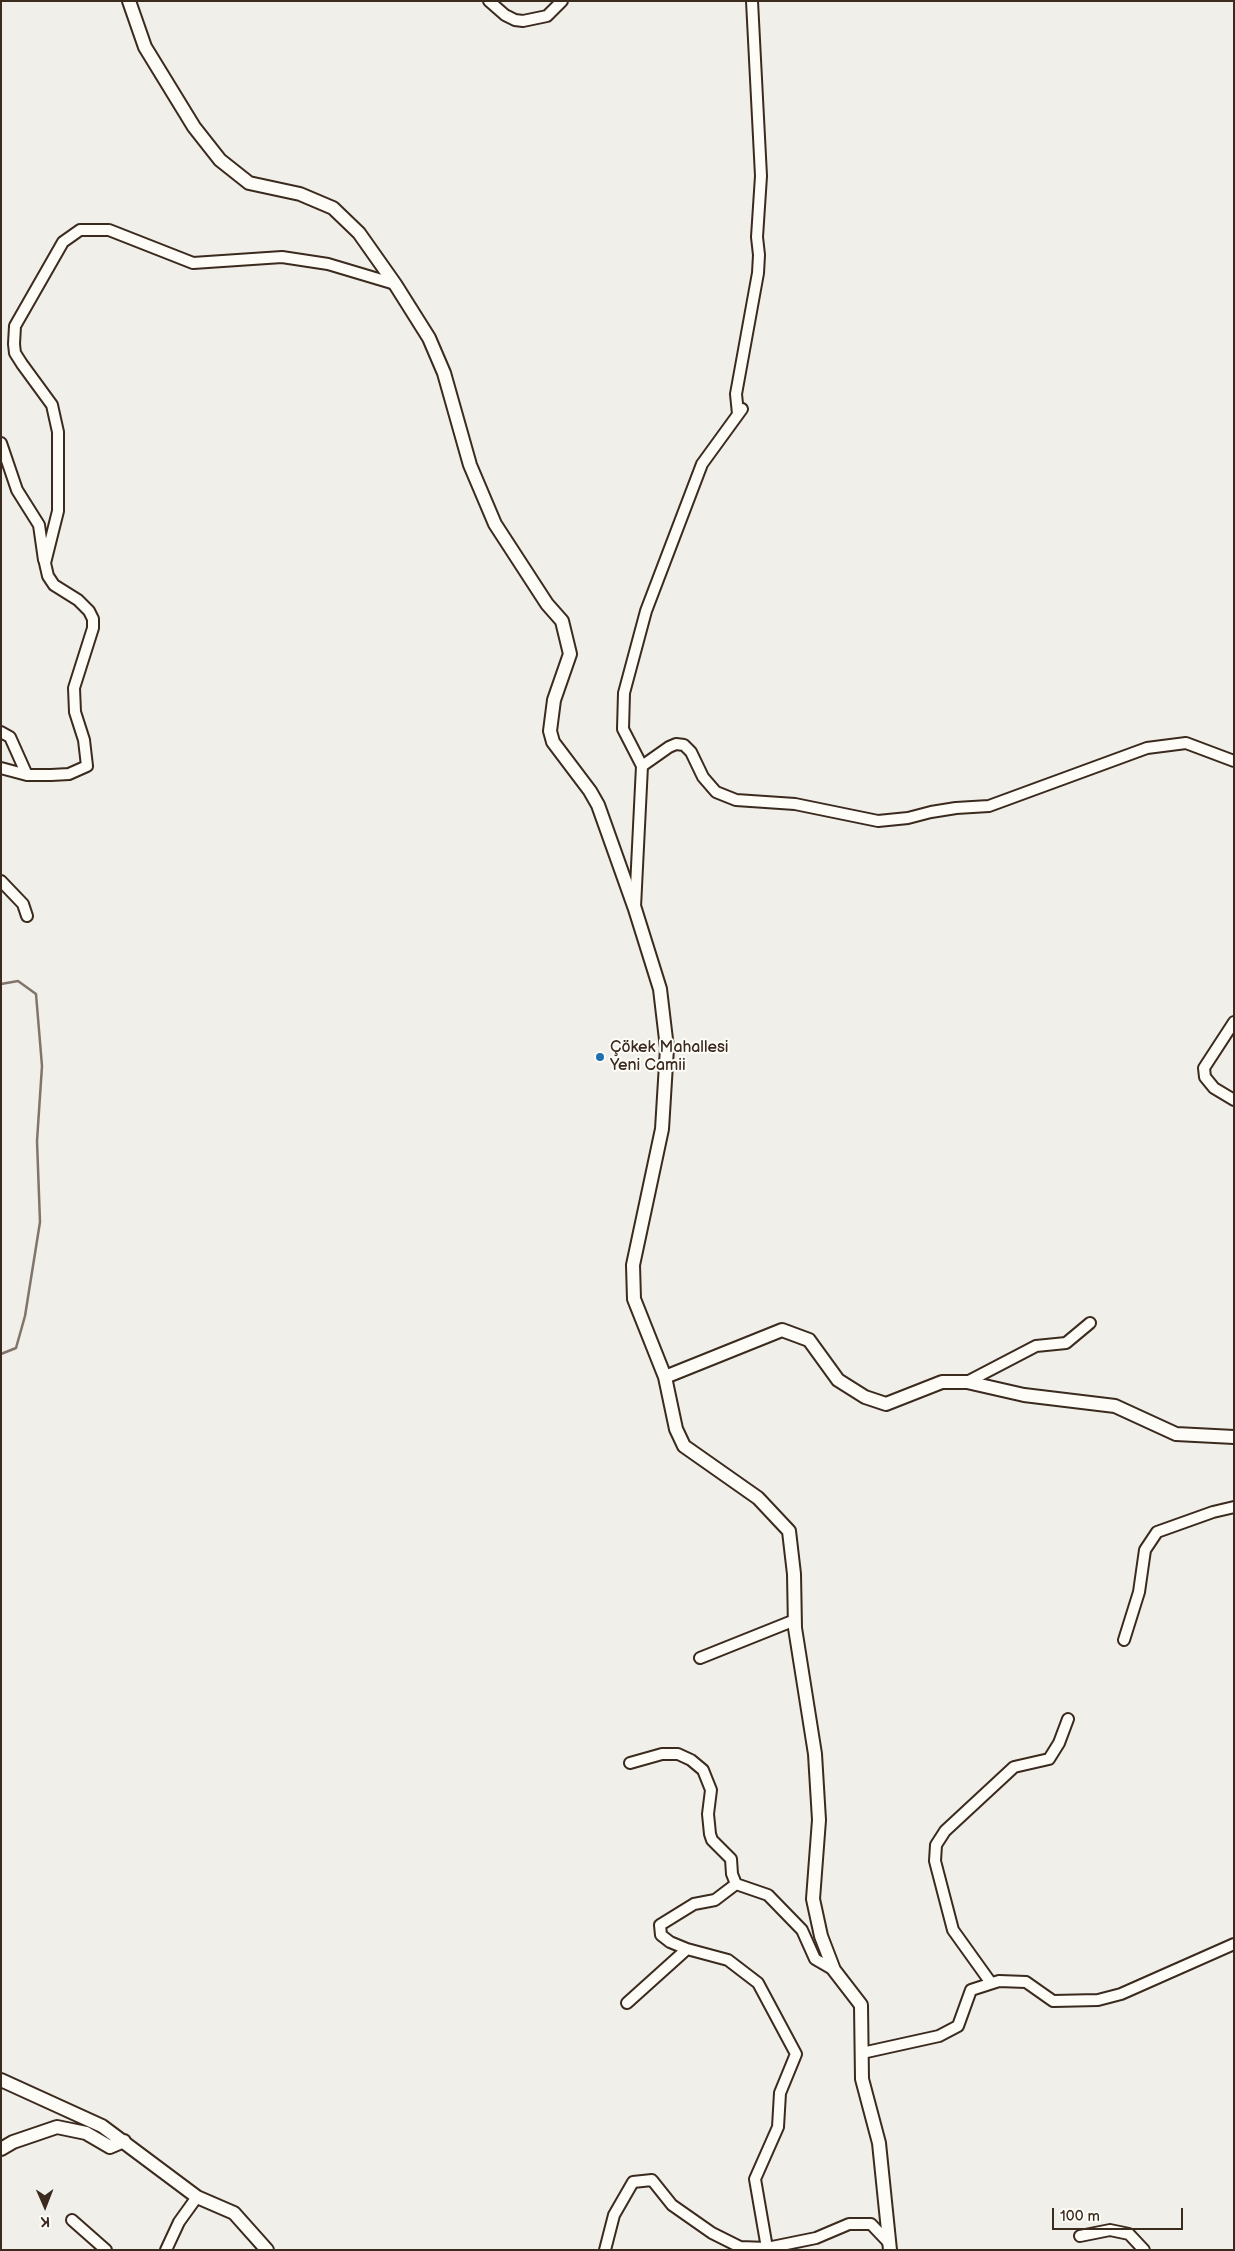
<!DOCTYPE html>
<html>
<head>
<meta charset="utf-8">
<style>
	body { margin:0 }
	#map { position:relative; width:1235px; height:2251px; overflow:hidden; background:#f1efea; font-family:"Balsamiq Sans",sans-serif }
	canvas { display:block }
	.frame { position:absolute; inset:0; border:2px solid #3b2a1e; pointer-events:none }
	.north { position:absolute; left:20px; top:2181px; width:50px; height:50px; -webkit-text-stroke:4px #fdfcf7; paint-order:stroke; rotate:179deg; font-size:14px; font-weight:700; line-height:20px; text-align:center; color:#3b2a1e }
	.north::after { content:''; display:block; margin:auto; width:18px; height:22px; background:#3b2a1e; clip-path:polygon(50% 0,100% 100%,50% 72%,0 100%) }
	.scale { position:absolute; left:1052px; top:2208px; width:131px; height:22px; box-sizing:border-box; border:2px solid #3b2a1e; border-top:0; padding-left:6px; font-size:15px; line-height:18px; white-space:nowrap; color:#3b2a1e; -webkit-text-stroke:4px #fdfcf7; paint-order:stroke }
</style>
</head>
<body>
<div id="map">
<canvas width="1235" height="2251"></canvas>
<div class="frame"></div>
<div class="north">K</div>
<div class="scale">100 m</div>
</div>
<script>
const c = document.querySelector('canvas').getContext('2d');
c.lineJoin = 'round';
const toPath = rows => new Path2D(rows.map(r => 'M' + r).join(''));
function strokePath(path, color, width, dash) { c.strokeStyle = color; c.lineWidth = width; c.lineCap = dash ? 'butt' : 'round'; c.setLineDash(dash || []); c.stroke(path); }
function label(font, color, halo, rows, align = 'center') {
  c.font = font + ' "Balsamiq Sans",sans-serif'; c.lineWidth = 4; c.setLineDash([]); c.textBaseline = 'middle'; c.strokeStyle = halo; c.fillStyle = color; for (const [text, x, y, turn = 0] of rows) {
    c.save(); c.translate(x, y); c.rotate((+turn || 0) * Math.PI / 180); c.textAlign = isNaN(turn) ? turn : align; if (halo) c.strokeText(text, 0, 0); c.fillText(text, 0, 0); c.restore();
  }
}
const stream = toPath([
	[1,984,18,981,36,994,42,1066,37,1141,40,1222,25,1316,16,1348,1,1354]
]);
const minor = toPath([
	[489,1,505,15,515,20,523,21,547,16,562,1],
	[738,414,736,394,758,273,759,255,757,237,761,176,752,1],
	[1,443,17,490,39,525,44,560],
	[1,732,10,737,27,775],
	[642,766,669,747,676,744,684,745,691,752,703,777,716,792,736,800,795,804,878,821,908,818,931,812,956,808,989,806,1147,748,1186,743,1234,761],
	[1,768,27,775,51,775,69,774,87,766,84,740,75,712,74,688,93,628,93,619,89,611,78,600,54,585,48,576,45,563,58,511,58,432,52,405,22,364,15,353,14,344,15,326,63,242,80,230,109,230,193,263,282,257,328,264,395,284],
	[1,881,23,904,27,916],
	[635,907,642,766,623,729,624,693,646,611,702,464,742,409],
	[1234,1022,1204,1068,1205,1077,1214,1088,1234,1100],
	[967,1382,1036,1346,1066,1343,1090,1323],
	[1124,1640,1139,1592,1145,1550,1157,1532,1213,1512,1234,1507],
	[700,1658,795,1620],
	[630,1763,662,1754,678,1754,691,1760,703,1770,711,1790,708,1814,710,1834,712,1840,731,1859,732,1874,736,1884],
	[991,1983,953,1930,935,1861,936,1845,945,1831,1014,1767,1049,1759,1059,1743,1068,1719],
	[627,2003,687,1949],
	[862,2053,939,2036,958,2026,971,1990,999,1981,1026,1982,1053,2001,1098,2000,1121,1994,1234,1944],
	[72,2220,106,2250],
	[1080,2236,1110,2230,1129,2234,1144,2250],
	[767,2248,755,2179,778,2127,780,2093,796,2054,758,1983,728,1960,687,1949,670,1942,661,1935,660,1925,694,1904,715,1900,736,1884,768,1895,802,1930,815,1959,834,1970],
	[166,2250,179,2222,197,2197],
	[605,2250,614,2215,633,2182,652,2180,672,2205,712,2233,740,2247,767,2248,816,2238,849,2224,871,2224,890,2244]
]);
const tertiary = toPath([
	[129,1,145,47,194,127,220,160,249,183,300,194,333,208,359,233,395,284,429,338,444,373,470,465,495,524,547,604,562,621,570,654,554,700,550,731,553,742,590,791,598,805,635,909,660,989,667,1048,662,1129,633,1265,634,1299,665,1377,676,1429,684,1446,758,1498,789,1531,794,1574,795,1628,815,1754,819,1820,813,1899,821,1936,834,1970,861,2005,862,2079,879,2143,890,2250],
	[665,1377,782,1330,809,1340,838,1380,865,1397,886,1404,942,1382,967,1382,1024,1395,1115,1406,1176,1434,1234,1437],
	[1,2080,102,2126,197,2197,234,2213,267,2250],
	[1,2149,13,2142,57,2127,86,2133,110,2147,124,2141]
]);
const markers = [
	[600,1057,5,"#1f6fb2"]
];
const poiNames = [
	["Çökek Mahallesi",610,1048],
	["Yeni Camii",610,1066]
];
strokePath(stream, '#80746b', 2.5);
strokePath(minor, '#3b2a1e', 14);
strokePath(tertiary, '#3b2a1e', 16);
strokePath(minor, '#fdfcf7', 10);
strokePath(tertiary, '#fdfcf7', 12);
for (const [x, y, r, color] of markers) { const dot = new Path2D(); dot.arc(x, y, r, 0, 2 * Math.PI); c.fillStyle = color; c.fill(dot); strokePath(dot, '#fdfcf7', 2); }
label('16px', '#3b2a1e', '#fdfcf7', poiNames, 'left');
</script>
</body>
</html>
